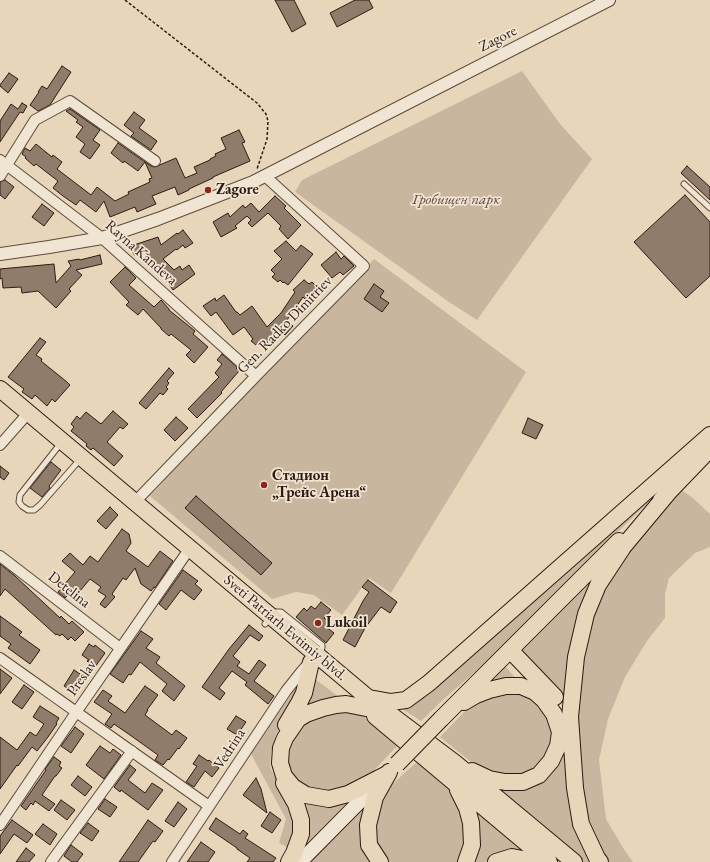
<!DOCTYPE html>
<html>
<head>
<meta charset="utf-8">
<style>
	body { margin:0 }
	canvas { display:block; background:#e8d6bb }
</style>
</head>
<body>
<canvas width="710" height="862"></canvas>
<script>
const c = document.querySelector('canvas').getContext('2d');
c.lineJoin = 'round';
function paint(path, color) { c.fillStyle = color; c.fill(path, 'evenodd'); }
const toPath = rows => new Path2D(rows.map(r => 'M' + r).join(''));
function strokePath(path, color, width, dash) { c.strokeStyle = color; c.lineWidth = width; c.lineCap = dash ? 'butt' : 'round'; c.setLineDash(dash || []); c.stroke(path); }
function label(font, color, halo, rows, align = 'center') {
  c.font = font + ' "EB Garamond",serif'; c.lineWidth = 3.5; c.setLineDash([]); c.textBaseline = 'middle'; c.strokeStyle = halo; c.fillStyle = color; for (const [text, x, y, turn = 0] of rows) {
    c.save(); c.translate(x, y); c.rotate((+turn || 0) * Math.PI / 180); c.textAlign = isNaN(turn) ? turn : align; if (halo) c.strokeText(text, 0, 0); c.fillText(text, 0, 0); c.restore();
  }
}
const green = toPath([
	[522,71,560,124,592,159,477,320,449,302,295,192,302,180],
	[374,259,526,372,391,593,369,578,342,615,314,595,296,592,272,599,150,496,246,392],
	[703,449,549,599,498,652,446,697,421,721,399,707],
	[682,490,694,499,710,514,710,547,695,553,669,578,665,594,665,618,647,641,625,677,608,719,599,760,606,819,625,851,633,862,607,862,587,825,577,738,579,687,586,635,597,597,646,528],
	[604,565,567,704,558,692,522,655,522,649],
	[505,666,520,683,480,690],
	[310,675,344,701,306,709],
	[301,680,286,717,276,734,271,753,270,767,296,822,291,849,279,843,286,819,251,754],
	[507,690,533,695,550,716,553,745,536,771,522,778,481,770,440,737,466,710,477,702],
	[555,702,594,862,581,862,487,784,549,769],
	[355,709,398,745,367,778,336,794,305,790,287,772,285,749,309,717],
	[419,760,455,793,468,824,461,862,384,862,373,843,377,809,390,786],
	[295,795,356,795,294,859],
	[467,800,544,862,504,854,484,862,471,862],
	[368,804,375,862,310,862]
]);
const building = toPath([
	[275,0,294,0,306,24,292,32,275,0],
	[355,0,369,0,373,8,337,27,330,13,355,0],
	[62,66,71,72,50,105,38,111,30,105,39,92,38,92,42,86,47,89,62,66],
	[9,73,18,79,8,93,0,86,0,85,9,73],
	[22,103,27,106,23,113,20,112,0,142,0,121,11,104,18,109,22,103],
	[70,109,100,130,93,140,100,145,90,159,80,152,85,144,76,137,83,127,76,122,78,120,66,111,70,109],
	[134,112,145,120,139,128,157,141,151,150,131,136,134,133,124,125,134,112],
	[239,130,245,142,242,143,250,161,213,177,213,178,189,189,189,190,178,195,175,187,152,196,156,204,137,212,135,207,110,217,104,201,96,212,80,200,76,205,63,196,53,188,58,181,36,164,34,166,25,158,26,157,22,154,25,148,30,151,36,144,52,157,53,155,62,162,57,169,91,195,97,187,115,201,129,194,128,192,150,182,149,179,152,178,145,162,151,166,155,167,176,158,185,178,197,173,194,167,210,160,210,159,216,156,215,154,226,149,221,138,239,130],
	[118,143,145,162,138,171,124,161,123,163,111,153,118,143],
	[687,166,710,187,710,200,681,173,687,166],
	[5,180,14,187,5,199,0,195,0,182,5,180],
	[685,195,710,222,710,276,686,298,634,242,685,195],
	[275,196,286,206,284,208,301,225,288,239,279,229,281,226,268,213,252,227,248,223,251,220,247,216,235,226,237,228,221,237,213,222,228,213,230,217,243,205,245,208,251,203,259,212,275,196],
	[42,204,54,213,44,226,32,217,42,204],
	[183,230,193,243,185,248,183,245,177,250,176,249,163,259,174,270,180,266,182,270,189,265,195,274,173,290,166,280,168,278,156,265,154,266,150,261,146,251,134,255,131,246,158,237,161,245,177,233,178,234,183,230],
	[286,241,296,251,301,245,313,254,288,285,284,282,283,283,280,280,278,282,272,277,275,274,271,270,282,259,274,251,286,241],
	[336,252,341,259,344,256,354,266,343,275,340,272,332,278,321,265,336,252],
	[100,255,102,264,76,270,82,275,69,289,71,291,56,308,38,291,22,293,21,287,3,288,2,278,0,279,0,269,54,264,56,283,71,266,68,261,79,259,80,260,100,255],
	[125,267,136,278,129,285,154,307,161,300,169,309,169,310,195,331,193,334,208,347,194,363,186,355,191,350,171,334,169,336,161,329,161,328,143,309,138,315,126,305,129,302,110,282,125,267],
	[304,280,309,284,312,282,321,291,308,302,303,297,287,320,293,326,285,335,279,329,266,344,264,342,262,345,258,342,256,345,251,341,253,339,244,327,233,335,216,312,211,316,203,306,215,298,216,301,224,295,236,312,237,312,240,315,252,306,267,327,281,313,295,292,293,290,304,280],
	[374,284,384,291,380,297,389,303,382,312,364,299,374,284],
	[40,338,46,342,36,355,42,359,41,361,67,382,70,385,55,402,52,399,47,406,35,395,32,399,22,392,24,389,8,377,40,338],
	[222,354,237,367,236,368,239,371,221,392,222,393,197,418,188,409,219,377,215,373,222,364,217,360,222,354],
	[169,368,174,373,167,381,169,383,166,387,168,389,163,395,160,393,146,409,139,403,169,368],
	[113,411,128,424,123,429,120,427,107,442,123,456,114,466,93,448,91,450,86,446,87,444,71,431,74,427,71,424,77,416,80,419,86,412,101,424,113,411],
	[176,417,188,428,175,441,164,430,176,417],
	[528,418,543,425,536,439,522,433,528,418],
	[51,462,61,470,49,486,50,488,42,497,30,488,51,462],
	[0,466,9,473,4,480,0,477,0,466],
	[196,496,272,563,261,575,185,508,196,496],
	[110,507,118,515,106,529,97,521,110,507],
	[122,529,129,534,131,543,126,551,148,567,160,551,173,561,155,588,154,587,151,591,141,584,135,568,126,580,123,578,112,594,115,597,105,608,100,604,106,596,98,591,101,587,90,579,74,598,69,594,65,598,58,592,75,572,62,561,70,553,83,565,90,556,98,562,122,529],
	[0,564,15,576,60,618,61,616,69,624,72,621,84,632,75,641,71,637,68,640,62,634,60,636,57,634,56,635,5,589,0,596,0,564],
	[183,570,198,581,195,584,202,590,194,600,181,590,166,610,159,604,183,570],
	[368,580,397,602,390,613,381,607,365,628,355,647,343,640,363,601,369,592,362,587,368,580],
	[321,602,331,610,324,618,329,622,325,626,334,633,326,643,296,617,304,608,307,611,311,606,315,609,321,602],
	[0,616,22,632,19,635,40,650,30,664,8,648,11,644,0,636,0,616],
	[249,625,263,636,259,641,250,635,233,656,240,662,237,666,249,674,259,660,266,665,254,681,274,696,268,704,245,685,247,682,232,671,219,688,225,693,220,700,202,687,229,649,249,625],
	[141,631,153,639,146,648,160,657,156,663,185,686,174,701,162,691,167,684,140,662,131,675,129,674,123,683,110,674,141,631],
	[89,644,94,647,95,645,105,653,95,667,87,661,89,660,82,655,89,644],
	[0,669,12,678,0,694,0,669],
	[74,670,86,678,75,693,64,686,74,670],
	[24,685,34,692,22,709,12,702,24,685],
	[145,686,158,695,147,710,148,710,145,715,172,735,176,730,187,738,179,749,178,748,169,760,168,759,163,765,155,760,158,755,130,735,114,724,111,728,105,724,112,714,94,702,103,690,112,696,108,701,125,713,145,686],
	[40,706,59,718,56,723,57,724,48,737,37,751,32,747,18,766,17,765,0,789,0,737,17,750,30,732,36,736,44,724,33,717,40,706],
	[236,716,246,722,237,735,227,729,236,716],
	[75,727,84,734,71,753,61,746,75,727],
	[100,746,110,753,113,749,121,755,104,779,86,765,100,746],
	[199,755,208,761,209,760,219,768,212,777,205,771,194,787,186,782,197,766,193,764,199,755],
	[54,757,61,762,59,766,62,768,56,776,55,776,42,795,55,804,49,811,35,801,33,805,31,803,26,810,21,806,46,770,45,769,54,757],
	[130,765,136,770,128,780,145,793,152,783,163,790,148,810,121,790,120,792,114,787,130,765],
	[78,776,92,787,85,796,71,785,78,776],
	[256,778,261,789,267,813,243,795,256,778],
	[105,799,117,807,110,817,98,809,105,799],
	[61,800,75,810,67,820,54,810,61,800],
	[178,802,187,809,174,827,165,821,178,802],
	[270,812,281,820,272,833,261,826,270,812],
	[216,818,240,834,243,830,248,834,245,838,276,858,273,862,247,862,250,858,237,849,237,848,209,829,216,818],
	[12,820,33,835,27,843,14,834,0,854,0,836,12,820],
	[148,820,163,831,155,842,153,841,138,862,119,862,148,820],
	[88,823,99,831,92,841,80,833,88,823],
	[43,824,57,834,50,845,35,834,43,824],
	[201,842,215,852,208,862,187,862,201,842],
	[71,845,83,854,77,862,72,862,64,856,71,845],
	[26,848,35,855,29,862,16,862,26,848]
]);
const path = toPath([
	[125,0,257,103,266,114,268,121,267,139,257,169]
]);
const service = toPath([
	[684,184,710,208],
	[57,448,20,495,19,502,22,506,28,510,34,510,40,505,76,464],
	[265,624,276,612,281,612,322,645,322,648,319,653]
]);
const minor = toPath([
	[0,160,102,238,256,376],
	[0,176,35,120,70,101,155,161],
	[0,445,23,419],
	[135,502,256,376,364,266,265,176],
	[0,556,120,648],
	[0,658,209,806],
	[0,825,77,711,190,548],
	[51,862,132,751],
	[172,862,286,691,301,672,309,663]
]);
const tertiary = toPath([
	[0,254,49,247,102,238,158,219,253,182,609,0]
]);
const secondary = toPath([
	[300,862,381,780]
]);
const primary = toPath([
	[0,389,367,697,455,763,574,862],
	[661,500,710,449],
	[510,650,555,697],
	[369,698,391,702,406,700,429,683,710,435],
	[464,702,476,695,489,690,506,686,521,686,535,692,544,700,554,714,560,732,558,746,551,761,539,775,523,782,505,782,489,779,472,771],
	[366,708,346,704,336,705,323,708,306,714,298,719,285,738,281,748,280,763,284,776,293,787,306,795,329,799,348,794,387,774],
	[375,716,549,862],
	[441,719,619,541],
	[286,725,299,703,304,693,311,662],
	[284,783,296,804,301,820,301,834,294,853,289,862],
	[458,790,467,808,471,823,472,845,466,862],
	[380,862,369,845,368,825,375,797,389,772],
	[496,862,512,857,528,860,532,862],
	[600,862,597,858,581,824,575,788,570,717,576,657,586,614,598,585,623,547,668,493]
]);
const primaryBridge = toPath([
	[397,764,441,719]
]);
const markers = [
	[208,190,4,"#8f2418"],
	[264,485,4,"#8f2418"],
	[318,623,4,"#8f2418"]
];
const streetNames = [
	["Zagore",498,39,-27],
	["Rayna Kandeva",141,253,41],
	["Gen. Radko Dimitriev",285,325,-46],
	["Detelina",69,590,38],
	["Sveti Patriarh Evtimiy blvd.",285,628,40],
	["Preslav",82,678,-55],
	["Vedrina",230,749,-57]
];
const poiNames = [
	["Zagore",216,190],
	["Стадион",272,476],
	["„Трейс Арена“",272,493],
	["Lukoil",326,623]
];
const parkNames = [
	["Гробищен парк",456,200]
];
paint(green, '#c9b69e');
paint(building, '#8f7c6a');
strokePath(building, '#2f1b12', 1);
strokePath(service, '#5d4a3c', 7);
strokePath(minor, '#5d4a3c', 12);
strokePath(tertiary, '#5d4a3c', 14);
strokePath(secondary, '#2f1b12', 16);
strokePath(primary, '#2f1b12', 18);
strokePath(path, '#2f1b12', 1.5, [3, 2]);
strokePath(service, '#f0e4d3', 5);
strokePath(minor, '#f0e4d3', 10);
strokePath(tertiary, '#f0e4d3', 12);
strokePath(secondary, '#f0e4d3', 14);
strokePath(primary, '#e8d6bb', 16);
strokePath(primaryBridge, '#2f1b12', 18, []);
strokePath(primaryBridge, '#e8d6bb', 16);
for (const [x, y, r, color] of markers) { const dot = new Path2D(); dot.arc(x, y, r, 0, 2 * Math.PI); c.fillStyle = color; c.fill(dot); strokePath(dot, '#f0e4d3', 1.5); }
label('15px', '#2f1b12', '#f0e4d3', streetNames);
label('bold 15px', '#2f1b12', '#f0e4d3', poiNames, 'left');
label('italic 15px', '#5d4a3c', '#f0e4d3', parkNames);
</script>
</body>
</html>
